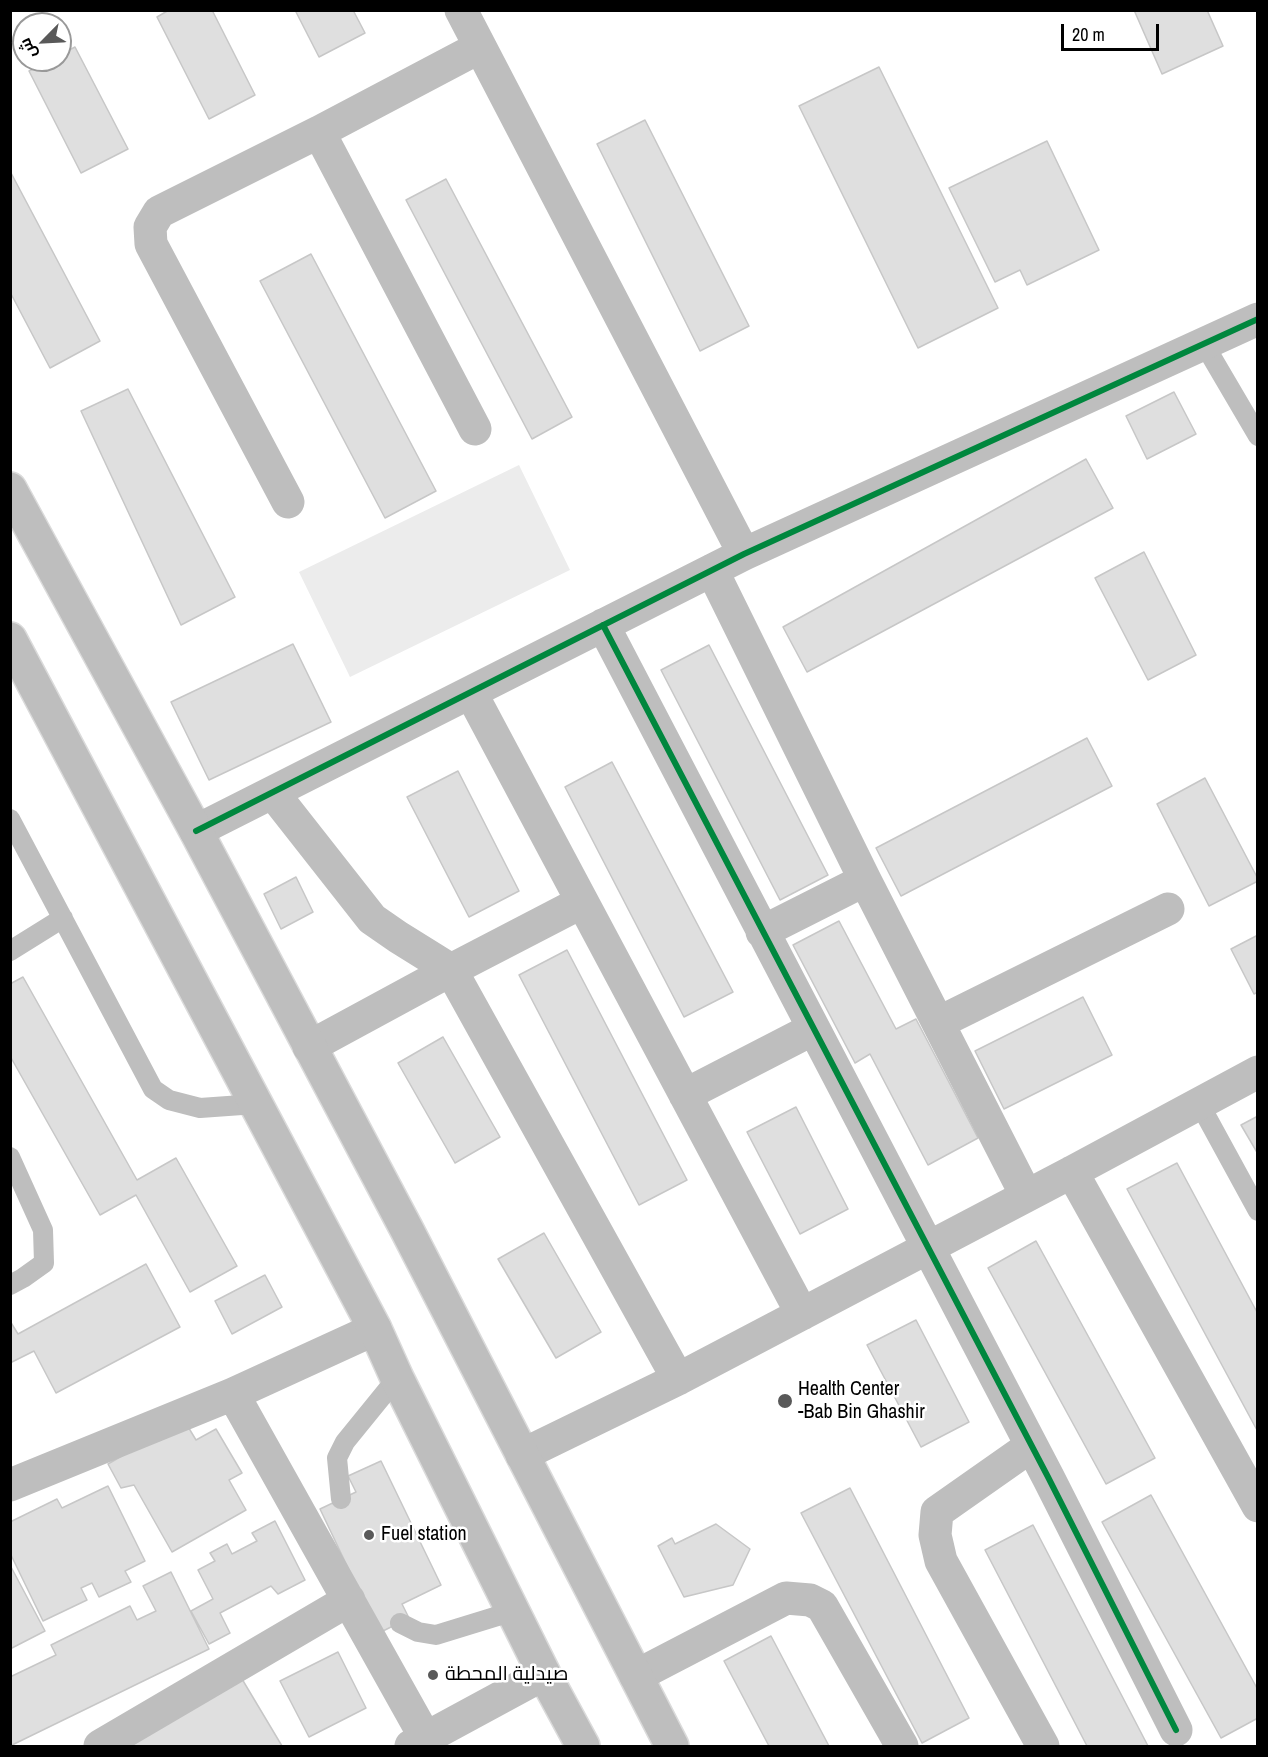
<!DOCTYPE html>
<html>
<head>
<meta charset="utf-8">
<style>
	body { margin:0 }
	#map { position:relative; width:1268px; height:1757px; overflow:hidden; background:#fff; font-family:"Archivo Narrow",Cairo,sans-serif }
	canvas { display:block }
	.frame { position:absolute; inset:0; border:12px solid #000; pointer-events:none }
	.north { position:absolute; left:12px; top:12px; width:60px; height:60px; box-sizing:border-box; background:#fff; border:2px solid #999; border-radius:50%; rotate:246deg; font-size:16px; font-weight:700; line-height:24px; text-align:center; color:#000 }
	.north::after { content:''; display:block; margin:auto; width:21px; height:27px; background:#595959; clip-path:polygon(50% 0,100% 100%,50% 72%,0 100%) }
	.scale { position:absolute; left:1061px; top:24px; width:98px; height:27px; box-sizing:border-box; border:3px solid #000; border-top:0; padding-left:8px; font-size:18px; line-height:21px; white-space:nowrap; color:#000; -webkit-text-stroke:4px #fff; paint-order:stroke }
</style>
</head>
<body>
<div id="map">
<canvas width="1268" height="1757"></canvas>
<div class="frame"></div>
<div class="north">ش</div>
<div class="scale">20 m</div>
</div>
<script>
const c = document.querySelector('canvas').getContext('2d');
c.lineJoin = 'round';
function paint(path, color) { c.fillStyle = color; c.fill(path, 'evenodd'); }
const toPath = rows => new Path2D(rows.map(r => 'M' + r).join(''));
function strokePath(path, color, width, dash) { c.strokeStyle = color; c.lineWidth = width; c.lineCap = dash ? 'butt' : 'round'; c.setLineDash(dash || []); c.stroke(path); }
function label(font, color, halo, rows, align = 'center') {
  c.font = font + ' "Archivo Narrow",Cairo,sans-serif'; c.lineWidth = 5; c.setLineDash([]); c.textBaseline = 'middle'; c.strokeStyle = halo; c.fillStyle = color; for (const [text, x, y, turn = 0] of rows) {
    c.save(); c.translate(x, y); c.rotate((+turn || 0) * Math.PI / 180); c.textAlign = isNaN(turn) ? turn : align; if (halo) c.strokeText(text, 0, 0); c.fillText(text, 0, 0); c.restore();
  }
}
const green = toPath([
	[519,465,570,570,350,677,299,572]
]);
const building = toPath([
	[169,10,212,10,255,95,209,119,157,17,169,10],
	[295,10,353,10,365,33,319,57,295,10],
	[1134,10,1207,10,1223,46,1162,74,1134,10],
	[75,47,128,149,81,173,29,71,51,60,60,60,60,55,75,47],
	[879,67,998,308,918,348,799,106,879,67],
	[645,120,749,326,700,351,597,144,645,120],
	[1047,141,1099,250,1027,285,1020,270,995,282,949,188,1047,141],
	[10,171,100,341,50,368,10,292,10,171],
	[446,179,572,417,532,439,406,200,446,179],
	[311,254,436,491,385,518,260,281,311,254],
	[128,389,235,597,181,625,81,411,128,389],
	[1174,392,1196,434,1147,459,1126,416,1174,392],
	[1086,459,1113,508,807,672,783,627,1086,459],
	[1144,552,1196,655,1148,680,1095,578,1144,552],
	[293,644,331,722,209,780,171,702,293,644],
	[709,645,828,875,780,900,661,670,709,645],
	[1087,738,1112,786,901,896,876,848,1087,738],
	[612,762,733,992,684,1017,565,787,612,762],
	[458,771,519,891,469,917,407,797,458,771],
	[1205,778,1258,879,1258,881,1209,906,1157,804,1205,778],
	[296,877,313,912,281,929,264,894,296,877],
	[839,921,896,1029,916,1019,978,1138,928,1165,870,1054,855,1063,793,945,839,921],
	[1258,935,1258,992,1254,994,1231,949,1258,935],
	[567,950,687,1180,639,1205,519,975,567,950],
	[23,977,137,1180,176,1158,237,1266,190,1292,136,1195,100,1215,10,1056,10,984,23,977],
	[1083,997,1112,1055,1004,1109,975,1051,1083,997],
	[443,1037,500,1137,455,1163,398,1063,443,1037],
	[796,1107,848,1209,800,1234,747,1132,796,1107],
	[1258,1116,1258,1154,1241,1125,1258,1116],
	[1177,1163,1258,1314,1258,1432,1127,1189,1177,1163],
	[544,1233,601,1332,556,1358,498,1259,544,1233],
	[1036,1241,1155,1458,1106,1484,988,1268,1036,1241],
	[146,1264,180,1327,56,1393,34,1351,10,1363,10,1321,18,1334,146,1264],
	[265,1275,282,1307,232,1334,215,1301,265,1275],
	[916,1320,969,1422,921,1447,867,1345,916,1320],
	[184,1420,196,1440,216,1429,242,1473,229,1480,246,1510,172,1552,134,1485,121,1488,108,1464,184,1420],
	[381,1461,441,1585,402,1604,409,1618,379,1633,320,1509,356,1492,348,1476,381,1461],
	[108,1486,145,1561,125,1571,131,1582,99,1597,92,1583,81,1588,87,1600,43,1621,10,1553,10,1522,57,1499,62,1508,108,1486],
	[850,1488,969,1718,922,1743,801,1513,850,1488],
	[1151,1495,1258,1690,1258,1718,1221,1738,1102,1522,1151,1495],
	[275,1521,305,1580,278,1594,271,1586,220,1613,230,1633,209,1644,191,1611,213,1599,198,1570,215,1561,210,1553,227,1544,232,1554,257,1541,252,1533,275,1521],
	[716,1524,750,1549,733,1585,684,1597,658,1546,672,1538,675,1544,716,1524],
	[1033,1525,1148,1746,1087,1746,985,1550,1033,1525],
	[10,1565,45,1631,10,1649,10,1565],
	[171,1572,209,1649,10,1746,10,1677,56,1655,51,1645,130,1606,137,1620,156,1611,143,1586,171,1572],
	[771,1636,829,1746,769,1746,724,1661,771,1636],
	[338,1652,366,1708,309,1737,280,1681,338,1652],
	[242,1679,282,1746,129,1746,242,1679]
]);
const lane = toPath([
	[1204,344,1258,436],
	[10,819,153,1089,169,1100,200,1108,256,1104],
	[10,951,63,918],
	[1199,1103,1258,1211],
	[10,1157,43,1230,44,1263,23,1278,10,1285],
	[341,1499,337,1458,345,1442,397,1378],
	[400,1623,418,1632,436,1635,514,1611]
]);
const street = toPath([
	[461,10,744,554],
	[319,132,475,429],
	[288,502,151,244,150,227,159,212,319,132,480,47],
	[712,570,865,880,1026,1195],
	[603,625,1048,1477,1176,1730],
	[471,693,802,1314],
	[273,793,372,919,398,937,451,970,678,1379],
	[196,831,744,554,1258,319],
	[762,932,865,880],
	[938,1023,1168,909],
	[309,1047,451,970,582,902],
	[685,1095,813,1029],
	[1072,1172,1258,1506],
	[233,1394,430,1746],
	[1031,1446,937,1512,935,1535,941,1561,1043,1746],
	[522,1455,678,1379,1072,1172,1258,1072],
	[10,1485,233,1394,375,1329],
	[636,1676,786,1598,810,1600,822,1606,902,1746],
	[100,1746,349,1600],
	[411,1746,544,1674]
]);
const highway = toPath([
	[10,489,196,831,407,1230,672,1746],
	[10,639,375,1329,397,1378,544,1674,583,1746]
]);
const cycleway = toPath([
	[603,625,1048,1477,1176,1730],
	[196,831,744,554,1258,319]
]);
const markers = [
	[785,1401,8,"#595959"],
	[369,1535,6,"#595959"],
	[433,1675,6,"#595959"]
];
const poiNames = [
	["Health Center",798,1390],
	["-Bab Bin Ghashir",798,1413],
	["Fuel station",381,1535],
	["صيدلية المحطة",445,1675]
];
paint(green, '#ececec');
paint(building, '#dfdfdf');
strokePath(building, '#c7c7c7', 1.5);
strokePath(highway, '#dbdbdb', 36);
strokePath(lane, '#bebebe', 20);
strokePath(street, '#bebebe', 33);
strokePath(highway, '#bebebe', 33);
strokePath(cycleway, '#00873e', 6);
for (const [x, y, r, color] of markers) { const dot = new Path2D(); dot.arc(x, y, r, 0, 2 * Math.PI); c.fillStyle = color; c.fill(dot); strokePath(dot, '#fff', 2); }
label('20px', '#000', '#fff', poiNames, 'left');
</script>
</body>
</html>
